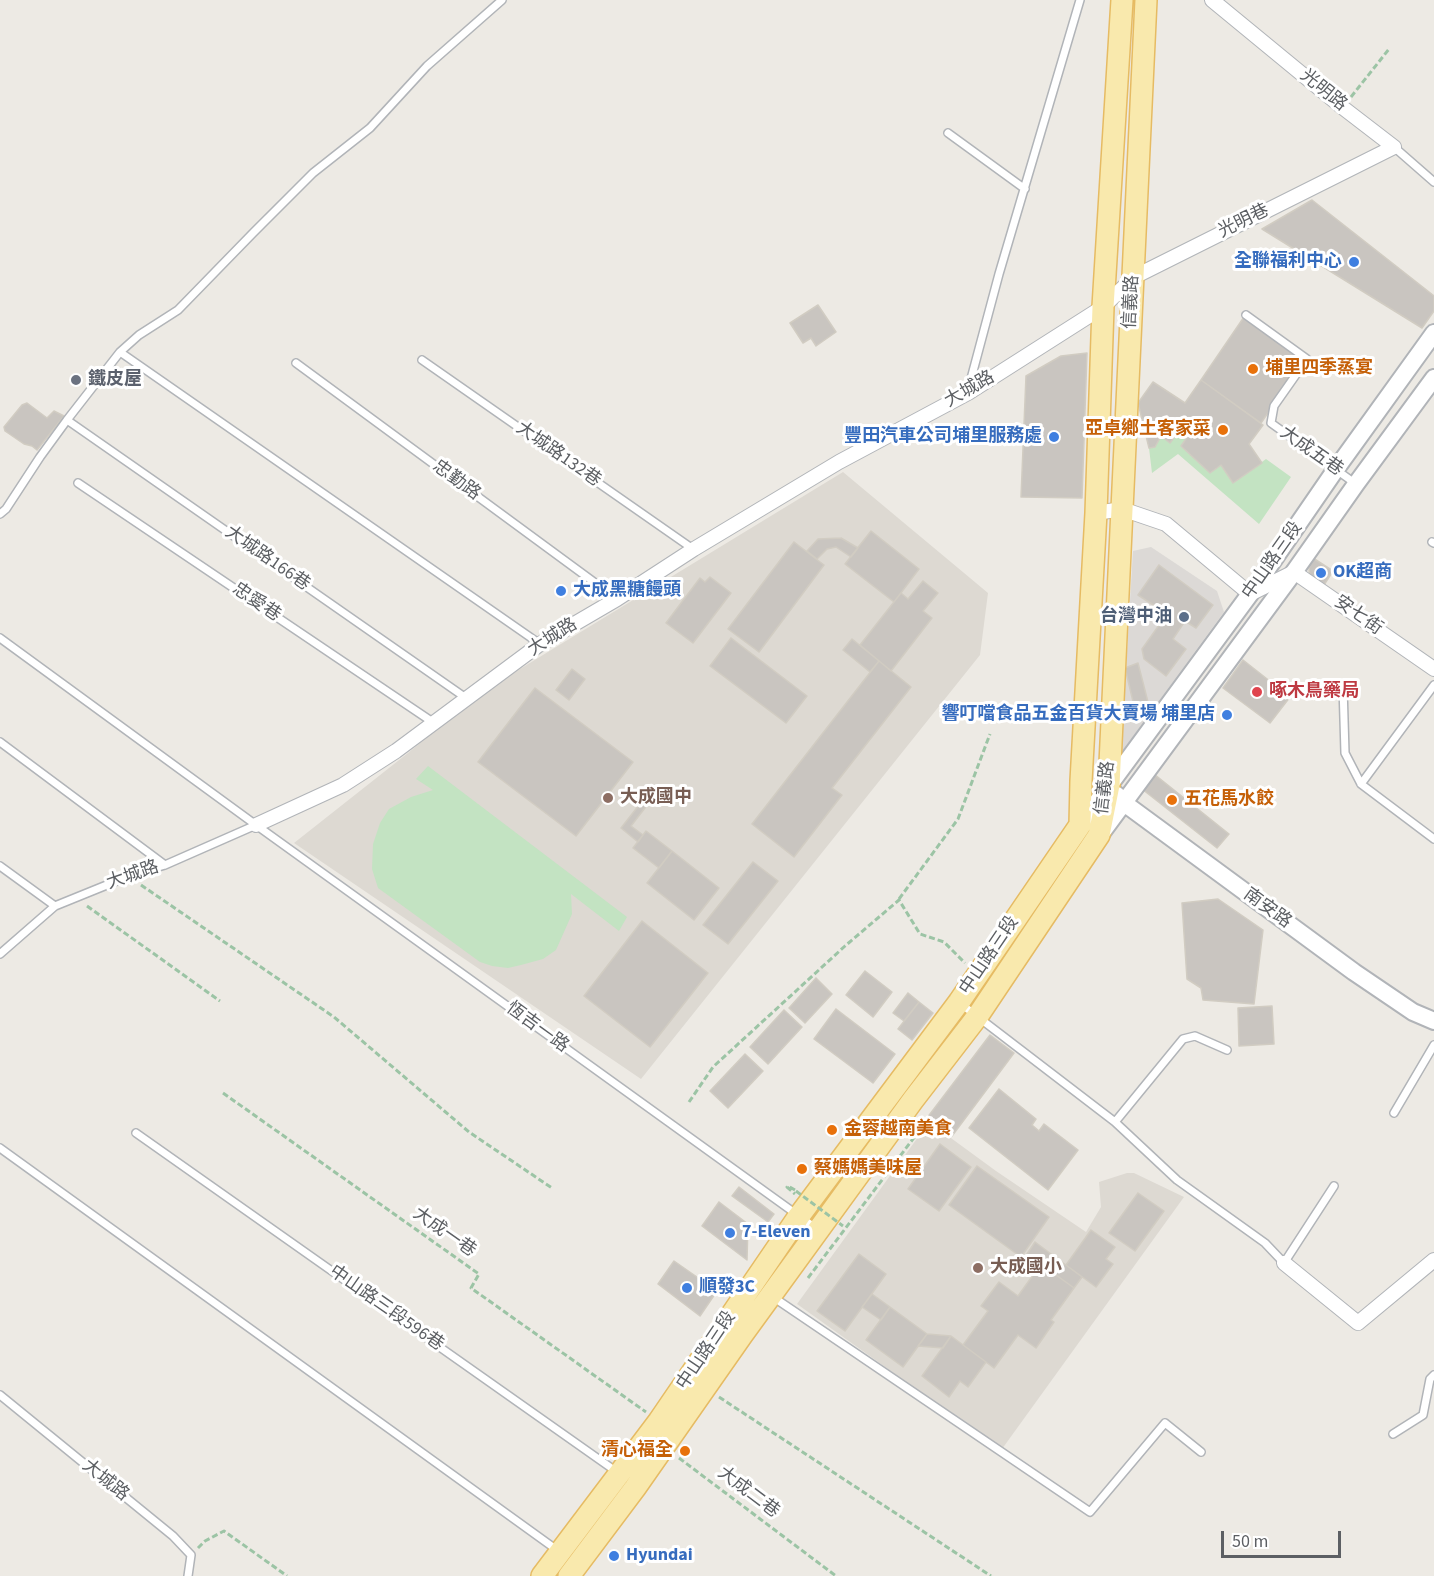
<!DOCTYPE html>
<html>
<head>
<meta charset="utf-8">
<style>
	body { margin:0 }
	#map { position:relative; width:1434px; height:1576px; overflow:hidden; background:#edeae4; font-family:"Source Sans 3",sans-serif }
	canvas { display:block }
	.scale { position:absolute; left:1221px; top:1531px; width:120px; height:27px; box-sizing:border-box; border:3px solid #5c5f63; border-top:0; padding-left:8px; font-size:18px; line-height:21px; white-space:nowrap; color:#5c5f63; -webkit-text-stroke:4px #fff; paint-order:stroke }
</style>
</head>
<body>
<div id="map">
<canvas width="1434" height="1576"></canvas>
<div class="scale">50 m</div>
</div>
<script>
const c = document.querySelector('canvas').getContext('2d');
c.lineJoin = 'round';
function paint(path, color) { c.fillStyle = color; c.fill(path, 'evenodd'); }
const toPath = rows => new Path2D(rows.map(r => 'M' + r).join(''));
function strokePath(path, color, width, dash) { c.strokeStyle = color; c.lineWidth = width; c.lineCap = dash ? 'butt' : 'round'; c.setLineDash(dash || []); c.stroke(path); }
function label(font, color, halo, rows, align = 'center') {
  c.font = font + ' "Source Sans 3","Noto Sans TC",sans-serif'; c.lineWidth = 6; c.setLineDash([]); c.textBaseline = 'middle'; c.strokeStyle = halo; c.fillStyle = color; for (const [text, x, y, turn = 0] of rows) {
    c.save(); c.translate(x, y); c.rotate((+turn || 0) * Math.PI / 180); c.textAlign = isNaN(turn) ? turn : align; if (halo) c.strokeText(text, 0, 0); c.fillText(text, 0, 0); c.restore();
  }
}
const industrial = toPath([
	[1151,547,1217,591,1224,612,1121,753,1133,551]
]);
const education = toPath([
	[843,472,988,593,980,655,641,1079,294,843,408,753,479,694],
	[929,1122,996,1171,1086,1232,1101,1207,1099,1182,1127,1173,1134,1173,1184,1197,1002,1449,986,1439,797,1304]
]);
const green = toPath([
	[1182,427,1190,433,1181,446,1210,473,1221,465,1233,483,1266,459,1291,477,1259,524,1178,454,1152,473,1149,448,1155,447,1161,436],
	[428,766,627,917,619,931,571,894,572,914,556,950,543,959,521,965,508,968,492,966,480,962,378,888,372,869,373,844,380,823,389,809,411,797,433,790,416,779]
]);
const building = toPath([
	[1312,200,1434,296,1434,311,1422,328,1262,229,1312,200],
	[818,305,836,332,816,346,811,338,803,343,790,323,818,305],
	[1244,317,1306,358,1261,423,1201,380,1244,317],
	[1087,353,1082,498,1021,497,1026,376,1061,356,1087,353],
	[1201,380,1263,425,1249,444,1262,463,1233,483,1221,465,1210,473,1181,446,1190,433,1182,427,1170,443,1161,436,1155,447,1149,448,1138,403,1153,382,1185,403,1201,380],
	[27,403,47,418,54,411,64,416,37,450,32,446,24,444,5,431,4,427,22,405,27,403],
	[871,531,919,569,894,602,845,564,871,531],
	[841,538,858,548,851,557,836,547,827,549,817,559,807,551,818,539,841,538],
	[794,542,824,565,759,652,728,629,794,542],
	[1313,558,1333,571,1322,588,1313,582,1309,571,1310,563,1313,558],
	[1159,565,1213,605,1196,628,1185,621,1173,639,1186,649,1166,676,1144,659,1142,649,1167,614,1138,595,1159,565],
	[710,577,731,593,693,643,666,623,700,578,705,582,710,577],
	[923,581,938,593,923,611,932,618,891,671,860,645,901,593,908,599,923,581],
	[731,638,807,696,786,723,710,666,731,638],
	[852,639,879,661,870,672,843,650,852,639],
	[1243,660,1290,697,1270,723,1223,688,1243,660],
	[879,661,911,687,832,788,842,795,794,857,752,824,879,661],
	[1138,663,1150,710,1136,714,1125,668,1138,663],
	[572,669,585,679,569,700,556,690,572,669],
	[535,688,633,762,576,836,478,762,535,688],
	[1154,774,1229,834,1217,848,1142,789,1154,774],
	[643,800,648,804,631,826,643,835,638,842,621,828,643,800],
	[646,831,672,851,659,868,633,848,646,831],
	[672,851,719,888,694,920,647,883,672,851],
	[753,862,778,881,728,944,703,925,753,862],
	[1218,899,1263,930,1254,1004,1203,1000,1201,988,1187,979,1182,903,1218,899],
	[642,921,708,973,650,1047,584,996,642,921],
	[865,971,892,992,873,1017,846,995,865,971],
	[816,978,832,994,805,1023,789,1008,816,978],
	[908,993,919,1002,904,1021,893,1013,908,993],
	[919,1002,933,1013,912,1040,898,1029,919,1002],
	[1272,1006,1274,1044,1239,1046,1238,1008,1272,1006],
	[836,1009,895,1054,873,1083,814,1039,836,1009],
	[784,1010,802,1027,768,1064,750,1047,784,1010],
	[990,1035,1014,1053,952,1136,927,1118,990,1035],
	[745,1054,763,1071,728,1108,710,1091,745,1054],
	[999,1089,1036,1119,1032,1125,1039,1131,1044,1124,1078,1150,1048,1190,969,1128,999,1089],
	[940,1144,971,1167,939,1211,908,1189,940,1144],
	[977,1166,1049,1217,1021,1257,949,1205,977,1166],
	[739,1187,774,1214,768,1222,732,1196,739,1187],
	[1138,1193,1164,1211,1135,1251,1109,1233,1138,1193],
	[719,1202,748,1224,747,1260,702,1226,719,1202],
	[1091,1230,1115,1247,1106,1259,1113,1264,1096,1287,1066,1265,1091,1230],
	[1035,1242,1082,1277,1074,1288,1027,1254,1035,1242],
	[859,1254,886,1274,845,1331,817,1311,859,1254],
	[674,1261,717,1291,700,1316,658,1284,674,1261],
	[1041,1264,1074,1288,1051,1320,1054,1322,1036,1348,1018,1335,994,1368,963,1345,988,1311,981,1306,999,1282,1018,1296,1041,1264],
	[872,1294,890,1307,881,1320,862,1307,872,1294],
	[890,1307,927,1334,903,1367,866,1340,890,1307],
	[927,1334,951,1336,943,1348,918,1346,927,1334],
	[951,1336,986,1362,968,1387,960,1381,949,1397,922,1376,951,1336]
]);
const path = toPath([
	[1351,97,1389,49],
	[141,885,334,1017,469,1132,552,1188],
	[899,899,958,819,990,734],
	[87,906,220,1001],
	[223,1093,479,1274,471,1288,646,1412],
	[689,1102,713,1067,845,946,899,900,920,934,944,942,965,963],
	[795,1190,788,1186,787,1187,795,1194],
	[808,1278,925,1123,922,1117],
	[719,1397,991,1576],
	[679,1458,836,1576],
	[198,1548,205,1541,224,1531,287,1576]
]);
const service = toPath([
	[948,133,1025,189],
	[1394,147,1434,182],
	[1246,315,1307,359,1274,406,1271,423,1356,484],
	[120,352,540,644],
	[422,360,693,549],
	[296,363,617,599],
	[968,390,999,274,1080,0],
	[67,420,466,698],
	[78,483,434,723],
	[0,514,6,509,40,457,67,420,120,352,139,335,178,310,253,233,313,173,370,128,427,66,502,0],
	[1432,542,1434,543],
	[0,638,256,825,817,1229],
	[1343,686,1345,753,1361,784,1434,839],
	[0,742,165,865],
	[1361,784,1434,685],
	[0,866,55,906],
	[0,954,55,906,129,876,165,865,256,825],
	[961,1004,1115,1122,1177,1180,1265,1243,1284,1263,1334,1186],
	[1394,1113,1434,1045],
	[1115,1122,1183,1039,1195,1036,1227,1050],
	[136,1133,617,1472],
	[0,1148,557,1550],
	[773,1297,1090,1512,1165,1423,1201,1452],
	[0,1395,173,1536,191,1555,188,1576],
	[1393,1434,1423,1415,1430,1379,1434,1375]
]);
const minor = toPath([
	[1096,513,1122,509,1166,524,1250,594,1294,572,1434,669],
	[256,825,343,785,396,751,540,644,617,599,694,549,839,462,968,393,1103,307,1134,277,1394,147,1342,107,1212,0],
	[1284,1263,1358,1323,1434,1260]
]);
const tertiary = toPath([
	[1117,795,1124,803,1354,972,1413,1012,1434,1021],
	[1080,825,1250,594,1336,469,1434,333],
	[1100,835,1294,572,1356,484,1434,378]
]);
const primary = toPath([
	[1080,825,1081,781,1096,513,1103,307,1122,0],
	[542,1576,659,1421,799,1216,959,1002,1080,825],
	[569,1576,635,1488,742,1335,913,1100,977,1017,1099,835,1109,785,1146,0]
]);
const pathBridge = toPath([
	[796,1191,843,1226]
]);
const markers = [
	[1354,262,6,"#3f7fe0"],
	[1253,369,6,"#e8710a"],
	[76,380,6,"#6b7280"],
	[1223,430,6,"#e8710a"],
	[1054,437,6,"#3f7fe0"],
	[1321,573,6,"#3f7fe0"],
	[561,591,6,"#3f7fe0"],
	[1184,617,6,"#5c6f8a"],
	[1257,692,6,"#e0444e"],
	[1227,715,6,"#3f7fe0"],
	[608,798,6,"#8d6e63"],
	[1172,800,6,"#e8710a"],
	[832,1130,6,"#e8710a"],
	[802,1169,6,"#e8710a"],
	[730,1233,6,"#3f7fe0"],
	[978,1268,6,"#8d6e63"],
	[687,1288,6,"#3f7fe0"],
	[685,1451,6,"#e8710a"],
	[614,1556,6,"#3f7fe0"]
];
const streetNames = [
	["光明路",1323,91,39],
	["光明巷",1244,222,-26],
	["信義路",1132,302,-87],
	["大城路",970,390,-30],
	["大成五巷",1311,452,35],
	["大城路132巷",558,455,35],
	["忠勤路",456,481,36],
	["大城路166巷",267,559,35],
	["中山路三段",1273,561,-55],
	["忠愛巷",256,603,34],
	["安七街",1358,616,35],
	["大城路",553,638,-32],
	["信義路",1106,788,-83],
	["大城路",133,876,-19],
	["南安路",1267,909,36],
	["中山路三段",990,956,-56],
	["恆吉一路",537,1028,36],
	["大成一巷",444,1233,35],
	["中山路三段596巷",386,1309,35],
	["中山路三段",707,1351,-56],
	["大城路",105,1481,39],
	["大成二巷",748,1493,37]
];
const shopNames = [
	["全聯福利中心",1342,262,"right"],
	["豐田汽車公司埔里服務處",1042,437,"right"],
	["OK超商",1333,573],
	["大成黑糖饅頭",573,591],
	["響叮噹食品五金百貨大賣場 埔里店",1215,715,"right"],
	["7-Eleven",742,1233],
	["順發3C",699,1288],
	["Hyundai",626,1556]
];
const foodNames = [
	["埔里四季蒸宴",1265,369],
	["亞卓鄉土客家菜",1211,430,"right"],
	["五花馬水餃",1184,800],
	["金蓉越南美食",844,1130],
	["蔡媽媽美味屋",814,1169],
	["清心福全",673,1451,"right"]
];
const worshipNames = [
	["鐵皮屋",88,380]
];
const serviceNames = [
	["台灣中油",1172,617]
];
const healthNames = [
	["啄木鳥藥局",1269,692]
];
const educationNames = [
	["大成國中",620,798],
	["大成國小",990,1268]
];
paint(industrial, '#dcd9d6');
paint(education, '#ddd9d2');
paint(green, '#c3e3c2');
paint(building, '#c9c5c0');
strokePath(building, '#d1ccc2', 1.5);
strokePath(service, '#b1b4b8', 10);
strokePath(minor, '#b1b4b8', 16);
strokePath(tertiary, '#b1b4b8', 20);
strokePath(primary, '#e6bb63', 24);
strokePath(path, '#9cc4a5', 3, [6, 3]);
strokePath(service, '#fff', 7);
strokePath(minor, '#fff', 14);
strokePath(tertiary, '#fff', 16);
strokePath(primary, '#f9e9ad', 21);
strokePath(pathBridge, '#9cc4a5', 3, [6, 3]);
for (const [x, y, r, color] of markers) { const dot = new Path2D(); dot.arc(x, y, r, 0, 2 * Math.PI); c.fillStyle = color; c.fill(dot); strokePath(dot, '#fff', 2); }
label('18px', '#5c5f63', '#fff', streetNames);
label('bold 18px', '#366cbe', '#fff', shopNames, 'left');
label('bold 18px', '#c56008', '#fff', foodNames, 'left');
label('bold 18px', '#5b616d', '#fff', worshipNames, 'left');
label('bold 18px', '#4e5e75', '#fff', serviceNames, 'right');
label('bold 18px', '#be3a42', '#fff', healthNames, 'left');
label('bold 18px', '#785e54', '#fff', educationNames, 'left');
</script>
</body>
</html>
